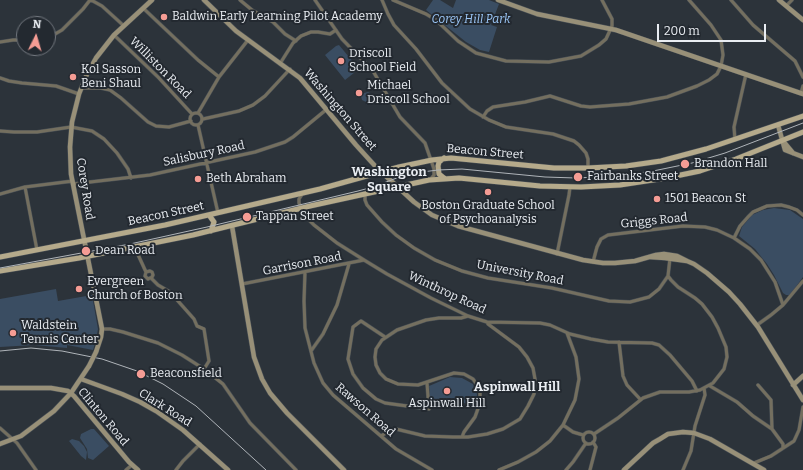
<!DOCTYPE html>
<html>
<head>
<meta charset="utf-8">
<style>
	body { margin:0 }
	#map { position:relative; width:803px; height:470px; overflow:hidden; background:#2c333a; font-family:Bitter,serif }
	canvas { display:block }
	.north { position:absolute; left:16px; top:16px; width:40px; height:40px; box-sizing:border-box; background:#232930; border:1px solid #72777e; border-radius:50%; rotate:5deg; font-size:11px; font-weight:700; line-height:16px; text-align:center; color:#e9edf2 }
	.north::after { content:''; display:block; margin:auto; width:14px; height:18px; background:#f59c94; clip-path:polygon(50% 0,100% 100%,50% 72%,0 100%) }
	.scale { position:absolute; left:657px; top:24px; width:109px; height:18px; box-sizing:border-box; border:2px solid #e9edf2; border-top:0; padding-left:5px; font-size:12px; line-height:14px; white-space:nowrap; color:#e9edf2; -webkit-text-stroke:3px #232930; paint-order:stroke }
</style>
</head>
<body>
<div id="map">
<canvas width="803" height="470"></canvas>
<div class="north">N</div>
<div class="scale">200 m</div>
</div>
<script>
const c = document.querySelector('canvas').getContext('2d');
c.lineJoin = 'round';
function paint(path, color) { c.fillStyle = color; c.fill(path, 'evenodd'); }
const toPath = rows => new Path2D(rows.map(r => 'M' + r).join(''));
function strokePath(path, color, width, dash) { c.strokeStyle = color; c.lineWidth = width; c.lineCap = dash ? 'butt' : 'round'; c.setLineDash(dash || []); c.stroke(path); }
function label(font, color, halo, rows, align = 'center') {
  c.font = font + ' Bitter,serif'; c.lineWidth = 4; c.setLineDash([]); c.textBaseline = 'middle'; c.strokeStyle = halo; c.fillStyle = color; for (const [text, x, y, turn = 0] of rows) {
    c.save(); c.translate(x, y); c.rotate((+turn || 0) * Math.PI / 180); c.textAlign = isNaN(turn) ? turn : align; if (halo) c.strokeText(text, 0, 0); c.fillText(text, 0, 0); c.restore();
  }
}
const green = toPath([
	[433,0,440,0,453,8,456,0,489,0,499,4,491,25,497,27,489,52,480,50,466,42,426,10],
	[339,45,359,69,345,80,325,55,336,46],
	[368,92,374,95,379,103,366,105,366,102,362,100,361,96,364,93],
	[774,208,790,210,803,219,803,277,790,295,786,295,783,293,774,275,767,264,755,249,739,236,742,227,752,215,763,210],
	[56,289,58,301,92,295,98,329,96,340,93,350,67,345,67,348,34,345,0,347,0,299],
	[450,377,462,378,473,384,477,394,476,407,461,402,457,409,449,403,442,408,431,407,429,386],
	[91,429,94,429,109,446,93,460,88,458,87,449,80,438,81,434],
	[72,439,79,441,84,446,87,452,86,460,81,456,69,441]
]);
const street = toPath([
	[91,0,102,6,124,26],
	[240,0,252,10,273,22,285,34,296,41],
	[315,0,342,39,373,71,400,117,425,143,434,169,434,175,431,179],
	[382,0,388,14,394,25,416,49,442,83,470,109,489,120,506,127,553,134,574,141,579,145,586,153,588,159,588,168],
	[393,0,426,14,436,20,458,41,476,53,506,61,549,62,581,56,599,45,606,39,612,26,612,19,602,0],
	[731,0,753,25,795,61,803,77],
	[786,6,792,0],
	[143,8,198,60,219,77],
	[114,35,158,77,192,114],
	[48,38,62,30,83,9,90,0],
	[0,42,13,40,24,40],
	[281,62,293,43,301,36,311,32,318,32,330,34,336,30],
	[0,78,9,81,22,83,56,86,79,94],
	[82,88,101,88,110,90,121,98,148,122,156,126,169,127,191,121],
	[801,93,803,86],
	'190 119a6 6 0 1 1 12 0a6 6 0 1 1-12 0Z',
	[198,113,219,77,248,40],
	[483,117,487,111,493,107,525,102,550,96,581,106,590,107,629,104,667,97,697,86,709,80,717,74,721,66,723,55,721,40,711,25,689,0],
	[203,119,239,111,253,105,265,96,290,69],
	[198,125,218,213],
	[0,131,14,132,37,132,71,127,92,131,104,139,117,153,128,169,131,178],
	[735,140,734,127,746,74],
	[73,184,150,175,255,152,285,142,293,137,327,109],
	[25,187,37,250],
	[303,193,299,199,299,203,305,216,314,225,337,243,364,260,387,274,431,298,468,316,487,322,540,323,550,325,570,334,591,339,608,342,652,343,659,345,670,355,692,381,697,391],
	[0,194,25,187,73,181],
	[365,195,365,200,367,205,382,222,396,235,414,248,435,260,462,271,488,278,552,288,609,301,630,302,649,297,659,289,668,276],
	[734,238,740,226,748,217,753,212,767,206,781,205,789,207,797,210,803,215],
	[134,246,146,272,145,276,148,279,152,277,153,275,152,272,150,271,146,272],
	[557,254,569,195,570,187],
	[593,262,597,247,601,239,608,235,683,226,705,227,717,230,734,238,750,249,761,260,775,282,783,305,771,315,757,325],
	[305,272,304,301,305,328,314,363,323,383,333,395,396,449,432,470],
	[151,278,158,285,170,292,194,319,197,326,204,329,209,361,204,369],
	[242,284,364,260],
	[783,305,803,281],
	[102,329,110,329,123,332,158,343,182,355,204,369,223,384,250,423,296,470],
	[385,337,361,321,353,327,348,359,353,374,363,388,376,399,385,403,429,409,427,383],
	[619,342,623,376,627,385,640,399],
	[311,351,323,334,337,305,349,264],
	[758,385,771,400,772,429,783,444,783,448],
	[710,386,737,402,753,416,772,429],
	[563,425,575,400,579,379,576,357,567,333],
	[0,428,17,443,36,470],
	'583 438a6 6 0 1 1 12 0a6 6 0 1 1-12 0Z',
	[594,434,618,418,643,398,660,392,689,392,700,390,713,383,724,369,727,357,726,347,718,328,712,317,702,304,695,298,678,287,671,280,668,276,670,258],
	[381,436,389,431,396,429,425,436,453,437,468,437,487,434,503,429,520,419,528,406,534,394,535,379,533,368,527,357,519,347,488,324],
	[462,437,464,432,475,417,480,403,480,389,473,379,464,374,454,373,418,385,398,384,386,379,380,373,376,365,375,357,376,349,382,340,397,330,426,320,439,318,461,318,468,316],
	[754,463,771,456,794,441,799,430,803,407],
	[126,470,132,465],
	[176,470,183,461,200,444],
	[499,470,518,462,536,452,550,441,563,425,573,432,583,435],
	[566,470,573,462,586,443],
	[590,470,596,447,593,442],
	[683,470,691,451,695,426,705,395,704,388]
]);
const secondary = toPath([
	[204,0,236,31,300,78,356,145,376,167,414,202,432,215,458,226,583,260,603,263,615,263,635,261,656,255,664,254,677,256,687,261,665,258,650,257],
	[498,0,537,14,616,30,803,94],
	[779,0,803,20],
	[778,125,785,150,803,157],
	[783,141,793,153],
	[232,226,254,357,262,379,270,393,287,413,344,470],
	[687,261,694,264,707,273,729,292,740,304,758,327,803,400],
	[96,352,101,337,102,329,71,174,70,147,72,122,79,94,87,74,96,58,114,35,152,0],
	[81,379,122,394,140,402,156,411,183,430,228,470],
	[793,385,803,376],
	[0,388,51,388,68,391,74,396,129,462,138,470],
	[0,444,21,436,54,411,71,393,89,366],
	[624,470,653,443,660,439,668,434,683,432,694,433,710,439,764,470]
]);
const primary = toPath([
	[444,158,439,162,438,166,439,174,444,178],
	[209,215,214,222,211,231],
	[0,257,165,225,320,189,399,167,432,160,451,158,554,168,588,168,626,166,661,161,706,149,803,116],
	[0,271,79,258,193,235,310,206,429,180,459,178,540,186,581,187,620,185,666,178,700,171,736,159,803,132]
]);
const tram = toPath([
	[0,268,130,244,207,227,358,191,373,187,402,176,414,173,438,170,462,169,545,177,576,178,618,176,653,171,692,163,725,153,803,123],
	[0,351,31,348,62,351,102,359,137,371,163,384,196,406,266,470]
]);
const secondaryBridge = toPath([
	[89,366,96,352]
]);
const markers = [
	[164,17,4,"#f59c94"],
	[341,61,4,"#f59c94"],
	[73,77,4,"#f59c94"],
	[359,93,4,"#f59c94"],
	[685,164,5,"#f59c94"],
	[578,177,5,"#f59c94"],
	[198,179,4,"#f59c94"],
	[488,192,4,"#f59c94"],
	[657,199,4,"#f59c94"],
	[247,217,5,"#f59c94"],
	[86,251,5,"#f59c94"],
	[79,289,4,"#f59c94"],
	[13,333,4,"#f59c94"],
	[141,374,5,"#f59c94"],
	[447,391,4,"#f59c94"]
];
const poiNames = [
	["Baldwin Early Learning Pilot Academy",172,17],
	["Driscoll",349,54],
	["School Field",349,68],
	["Kol Sasson",81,70],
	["Beni Shaul",81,84],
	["Michael",367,86],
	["Driscoll School",367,100],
	["Brandon Hall",694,164],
	["Fairbanks Street",587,177],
	["Beth Abraham",206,179],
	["1501 Beacon St",665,199],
	["Boston Graduate School",488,206,"center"],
	["of Psychoanalysis",488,220,"center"],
	["Tappan Street",256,217],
	["Dean Road",95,251],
	["Evergreen",87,282],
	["Church of Boston",87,296],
	["Waldstein",21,326],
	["Tennis Center",21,340],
	["Beaconsfield",150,374],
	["Aspinwall Hill",447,404,"center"]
];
const parkNames = [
	["Corey Hill Park",471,20]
];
const streetNames = [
	["Williston Road",160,68,45],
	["Washington Street",340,110,49],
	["Beacon Street",485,152,5],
	["Salisbury Road",204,154,-12],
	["Corey Road",85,189,81],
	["Beacon Street",166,214,-12],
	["Griggs Road",654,221,-6],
	["Garrison Road",302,264,-11],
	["University Road",520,273,11],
	["Winthrop Road",447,293,25],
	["Clark Road",165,408,32],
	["Rawson Road",365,410,41],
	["Clinton Road",103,417,50]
];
const neighbourhoodNames = [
	["Washington",389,172],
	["Square",389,187],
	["Aspinwall Hill",517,387]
];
paint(green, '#3a4d62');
strokePath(street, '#4a5157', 4);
strokePath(secondary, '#4a5157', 5.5);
strokePath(primary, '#4a5157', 6);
strokePath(street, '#746f5f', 3);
strokePath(secondary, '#989078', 4.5);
strokePath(primary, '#b5aa8b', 5);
strokePath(tram, '#afb4b9', 1);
strokePath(secondaryBridge, '#4a5157', 5.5, []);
strokePath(secondaryBridge, '#989078', 4.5);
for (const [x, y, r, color] of markers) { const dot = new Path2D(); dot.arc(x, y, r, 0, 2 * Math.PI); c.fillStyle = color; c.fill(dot); strokePath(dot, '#232930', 1.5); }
label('12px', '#e9edf2', '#232930', poiNames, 'left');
label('italic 12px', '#9cc7f8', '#232930', parkNames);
label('12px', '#e9edf2', '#232930', streetNames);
label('bold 13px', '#e9edf2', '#232930', neighbourhoodNames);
</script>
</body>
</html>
